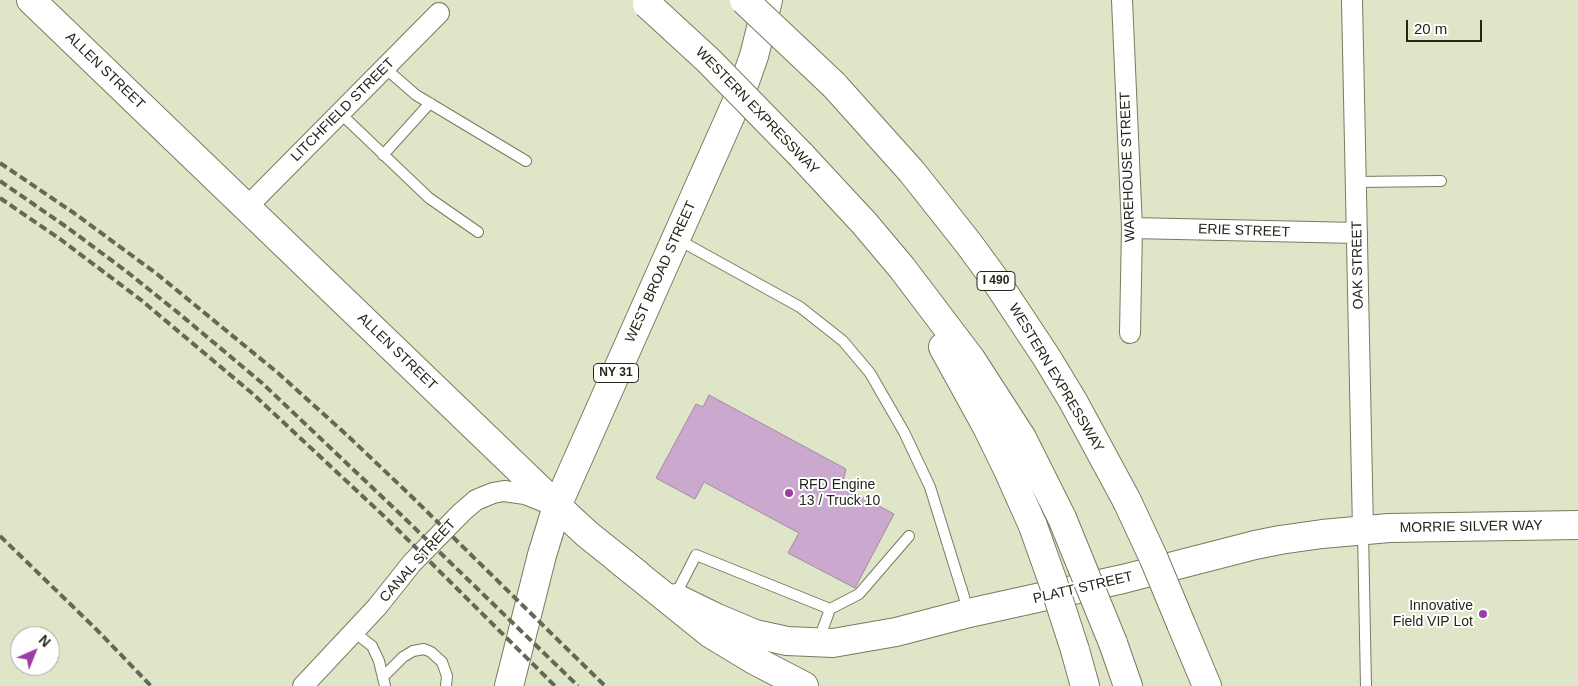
<!DOCTYPE html>
<html>
<head>
<meta charset="utf-8">
<style>
	body { margin:0 }
	#map { position:relative; width:1578px; height:686px; overflow:hidden; background:#dfe6c7; font-family:Arial,sans-serif }
	canvas { display:block }
	.north { position:absolute; left:10px; top:626px; width:50px; height:50px; box-sizing:border-box; background:#fff; border:1px solid #a7a8a3; border-radius:50%; rotate:44deg; font-size:14px; font-weight:700; line-height:20px; text-align:center; color:#23261a }
	.north::after { content:''; display:block; margin:auto; width:18px; height:22px; background:#9c3da6; clip-path:polygon(50% 0,100% 100%,50% 72%,0 100%) }
	.scale { position:absolute; left:1406px; top:20px; width:76px; height:22px; box-sizing:border-box; border:2px solid #23261a; border-top:0; padding-left:6px; font-size:15px; line-height:18px; white-space:nowrap; color:#23261a; -webkit-text-stroke:4px #fff; paint-order:stroke }
</style>
</head>
<body>
<div id="map">
<canvas width="1578" height="686"></canvas>
<div class="north">N</div>
<div class="scale">20 m</div>
</div>
<script>
const c = document.querySelector('canvas').getContext('2d');
c.lineJoin = 'round';
function paint(path, color) { c.fillStyle = color; c.fill(path, 'evenodd'); }
const toPath = rows => new Path2D(rows.map(r => 'M' + r).join(''));
function strokePath(path, color, width, dash) { c.strokeStyle = color; c.lineWidth = width; c.lineCap = dash ? 'butt' : 'round'; c.setLineDash(dash || []); c.stroke(path); }
function label(font, color, halo, rows, align = 'center') {
  c.font = font + ' Arial,sans-serif'; c.lineWidth = 4; c.setLineDash([]); c.textBaseline = 'middle'; c.strokeStyle = halo; c.fillStyle = color; for (const [text, x, y, turn = 0] of rows) {
    c.save(); c.translate(x, y); c.rotate((+turn || 0) * Math.PI / 180); c.textAlign = isNaN(turn) ? turn : align; if (halo) c.strokeText(text, 0, 0); c.fillText(text, 0, 0); c.restore();
  }
}
const building = toPath([
	[709,395,846,469,842,486,894,514,855,588,788,553,799,533,704,482,695,499,656,478,696,404,703,407,709,395]
]);
const lane = toPath([
	[385,68,416,95,526,161],
	[340,113,429,198,478,232],
	[383,155,430,103],
	[1356,182,1441,181],
	[677,239,800,307,843,341,870,373,904,432,930,487,969,613],
	[1363,532,1366,686],
	[675,596,696,555,830,609],
	[354,632,372,646,379,661,385,686],
	[818,642,830,609,859,594,909,536],
	[384,676,403,657,413,651,424,649,431,652,442,662,447,676,446,686]
]);
const street = toPath([
	[1122,0,1132,228,1130,333],
	[1352,0,1363,530],
	[246,208,439,13],
	[1132,228,1357,233],
	[303,686,377,607,412,563,462,512,476,500,493,493,504,491,525,494,550,504]
]);
const secondary = toPath([
	[31,0,557,506,587,534,637,574],
	[676,598,717,618,755,634,787,641,833,643,896,632,969,613,1123,579,1255,545,1280,540,1322,534,1389,528,1578,525]
]);
const primary = toPath([
	[509,686,542,555,557,506,742,90,754,56,768,0]
]);
const highway = toPath([
	[834,85,912,172,969,244,996,281,1047,358,1073,401,1127,501],
	[801,155,865,224,902,268,971,359,1022,438,1062,518],
	[943,347,987,427,1008,470,1033,526],
	[618,559,711,634,754,660,804,686],
	[1181,624,1207,686],
	[1113,643,1128,686],
	[1075,650,1085,686]
]);
const rail = toPath([
	[0,163,74,213,157,274,278,373,349,437,409,494,605,686],
	[0,181,68,228,126,271,176,311,262,383,395,509,578,686],
	[0,198,60,239,141,300,253,394,386,518,555,686],
	[0,536,96,629,151,686]
]);
const highwayBridge = toPath([
	[744,0,834,85],
	[647,4,708,60,801,155],
	[1127,501,1154,559,1181,624],
	[1062,518,1113,643],
	[1033,526,1054,585,1075,650]
]);
const markers = [
	[789,493,5,"#9c3da6"],
	[1483,614,5,"#9c3da6"]
];
const shields = [
	[996,281,38],
	[616,373,45]
];
const shieldNames = [
	["I 490",996,281],
	["NY 31",616,373]
];
const streetNames = [
	["ALLEN STREET",105,71,44],
	["LITCHFIELD STREET",343,110,-45],
	["WESTERN EXPRESSWAY",757,111,46],
	["WAREHOUSE STREET",1128,167,-92],
	["ERIE STREET",1244,231,2],
	["OAK STREET",1358,265,-91],
	["WEST BROAD STREET",661,272,-66],
	["ALLEN STREET",397,352,44],
	["WESTERN EXPRESSWAY",1056,378,59],
	["MORRIE SILVER WAY",1471,527,-1],
	["CANAL STREET",418,561,-48],
	["PLATT STREET",1083,588,-13]
];
const poiNames = [
	["RFD Engine",799,485],
	["13 / Truck 10",799,501],
	["Innovative",1473,606,"right"],
	["Field VIP Lot",1473,622,"right"]
];
paint(building, '#cba9ce');
strokePath(building, '#a08ba2', 1);
strokePath(lane, '#767c60', 12);
strokePath(street, '#767c60', 22);
strokePath(secondary, '#767c60', 30);
strokePath(primary, '#767c60', 30);
strokePath(highway, '#767c60', 30);
strokePath(lane, '#fff', 10);
strokePath(street, '#fff', 20);
strokePath(secondary, '#fff', 28);
strokePath(primary, '#fff', 28);
strokePath(highway, '#fff', 28);
strokePath(rail, '#646855', 4, [8, 4]);
strokePath(highwayBridge, '#767c60', 30, []);
strokePath(highwayBridge, '#fff', 28);
for (const [x, y, r, color] of markers) { const dot = new Path2D(); dot.arc(x, y, r, 0, 2 * Math.PI); c.fillStyle = color; c.fill(dot); strokePath(dot, '#fff', 2); }
for (const [x, y, w] of shields) { const box = new Path2D(); box.roundRect(x - w / 2, y - 9.5, w, 19, 4); c.fillStyle = '#fff'; c.fill(box); strokePath(box, '#23261a', 1); }
label('bold 12px', '#23261a', null, shieldNames);
label('14px', '#23261a', '#fff', streetNames);
label('14px', '#23261a', '#fff', poiNames, 'left');
</script>
</body>
</html>
